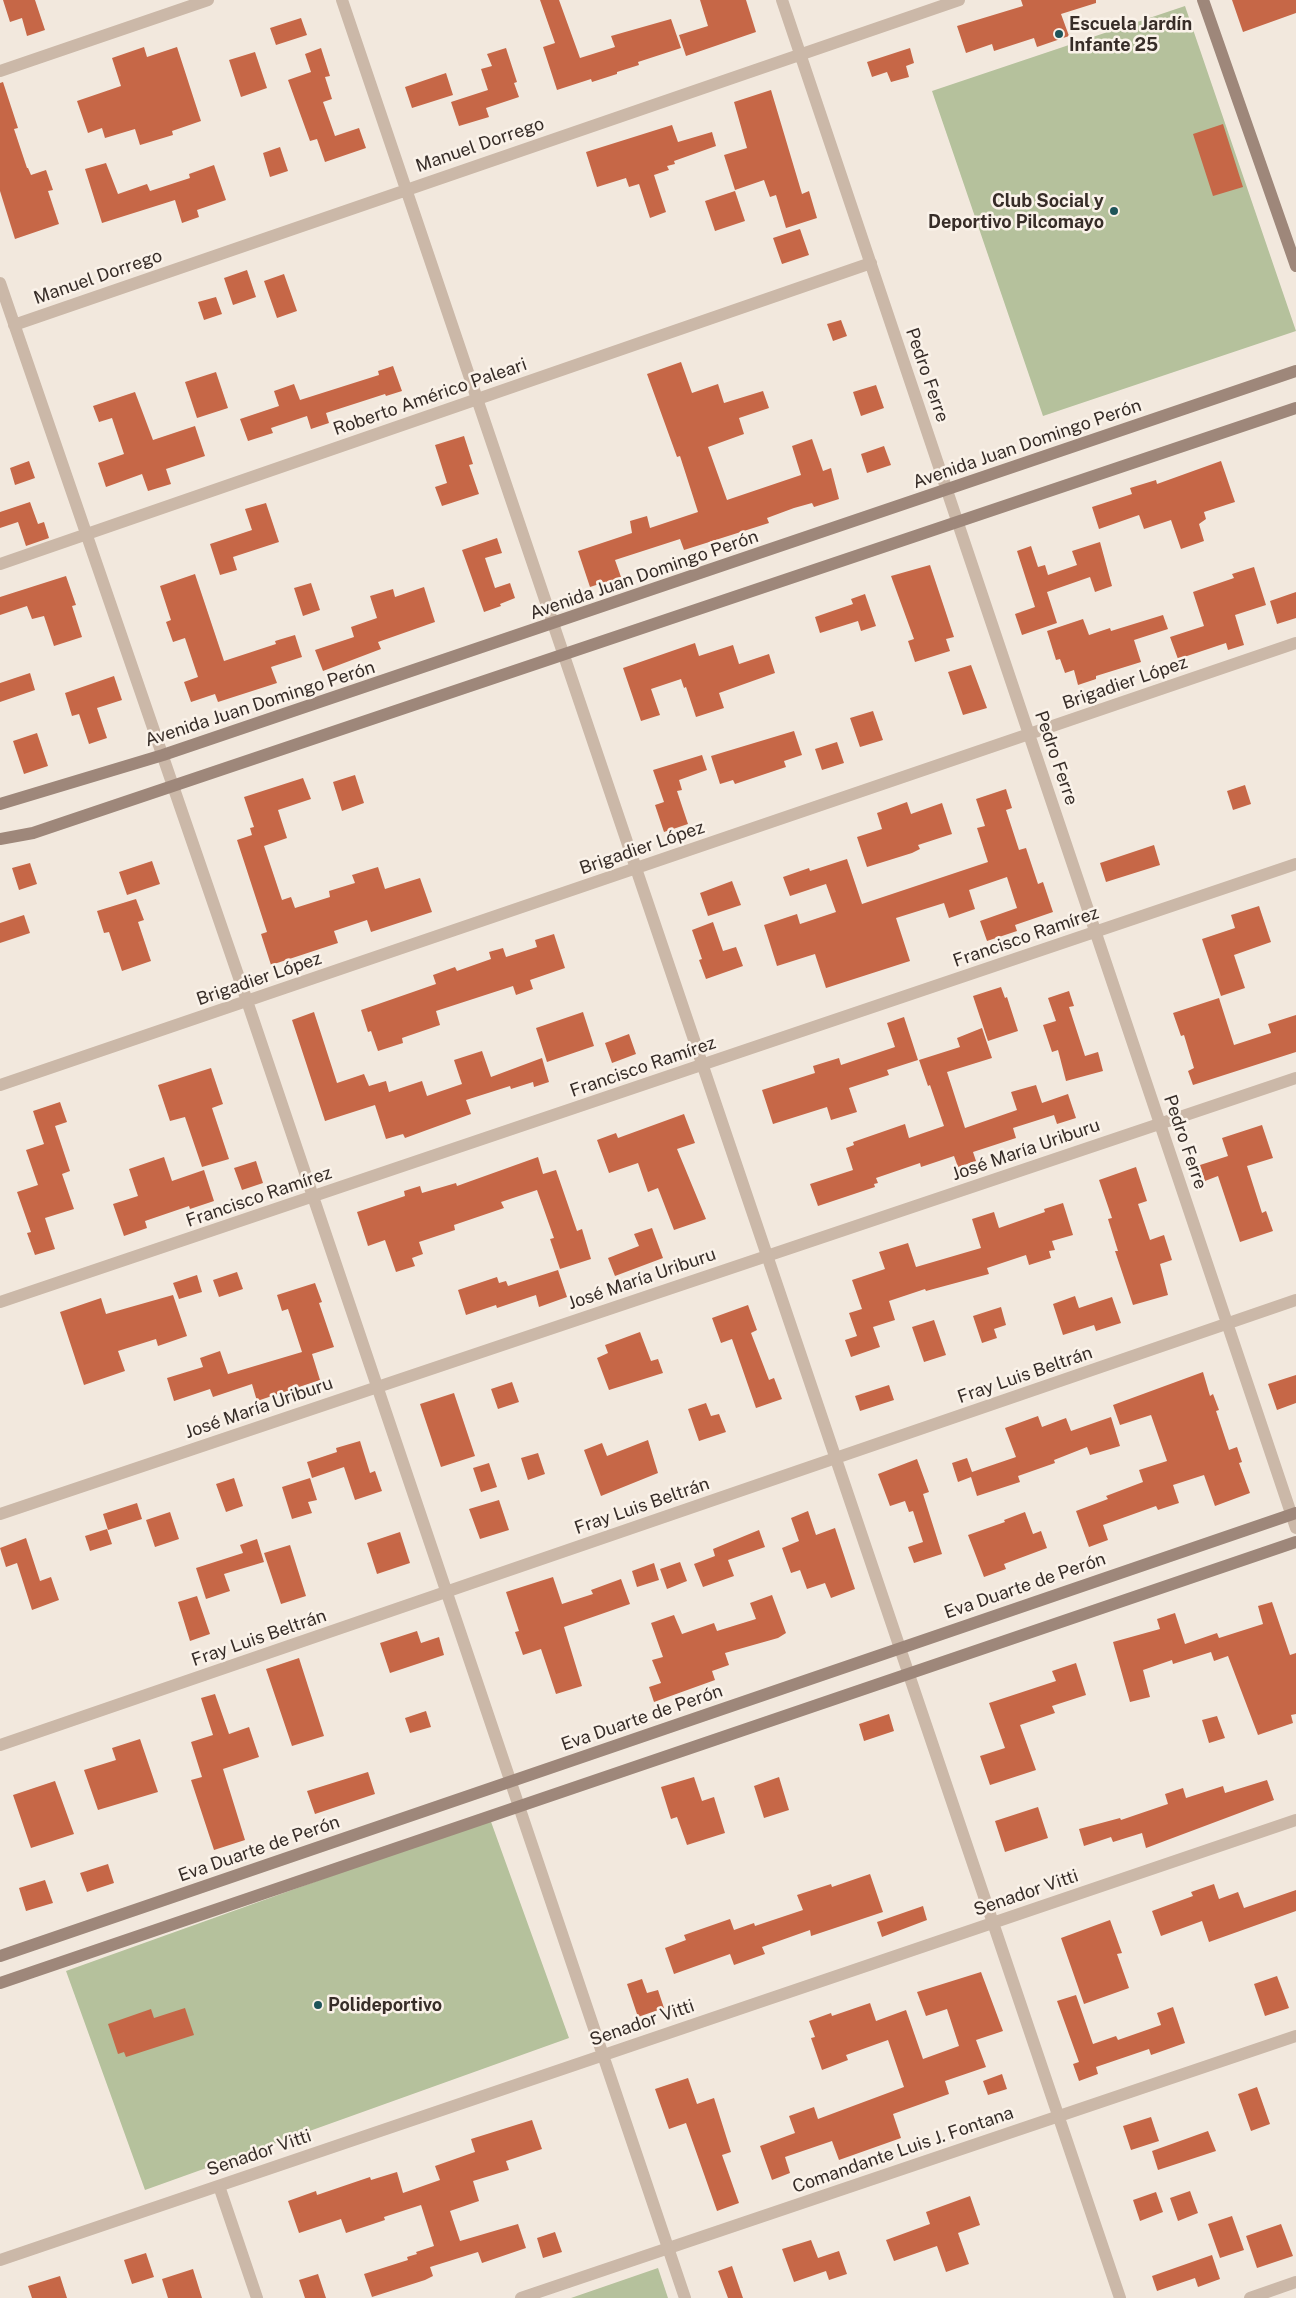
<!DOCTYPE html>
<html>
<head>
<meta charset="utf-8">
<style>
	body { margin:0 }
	canvas { display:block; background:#f2e8dd }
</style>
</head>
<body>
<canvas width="1296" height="2298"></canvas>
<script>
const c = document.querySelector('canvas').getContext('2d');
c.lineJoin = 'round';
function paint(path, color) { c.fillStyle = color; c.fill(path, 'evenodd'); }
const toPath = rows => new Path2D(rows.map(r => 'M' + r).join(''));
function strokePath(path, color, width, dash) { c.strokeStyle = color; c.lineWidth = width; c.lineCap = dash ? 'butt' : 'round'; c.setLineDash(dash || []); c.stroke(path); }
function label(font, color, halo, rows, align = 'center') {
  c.font = font + ' "Public Sans",sans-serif'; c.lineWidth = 5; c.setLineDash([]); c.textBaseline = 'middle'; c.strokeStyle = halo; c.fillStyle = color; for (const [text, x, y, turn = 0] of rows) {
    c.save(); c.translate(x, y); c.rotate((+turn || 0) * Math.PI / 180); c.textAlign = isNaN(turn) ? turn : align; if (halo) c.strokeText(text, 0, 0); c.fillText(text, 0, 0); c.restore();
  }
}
const green = toPath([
	[1185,6,1296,331,1043,416,932,91],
	[490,1819,569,2038,145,2190,66,1971],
	[658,2268,668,2298,571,2298]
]);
const building = toPath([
	[3,0,35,0,45,30,27,36,22,18,10,22],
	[540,0,559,0,580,58,615,47,611,36,671,19,681,48,638,62,639,65,617,72,617,74,592,82,591,79,557,90,543,47,555,43],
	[700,0,746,0,756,32,686,56,679,35,708,26],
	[1021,0,1096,0,1096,3,1061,14,1069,36,1037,47,1034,38,994,51,992,44,966,53,957,26,1023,6],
	[1232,0,1296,0,1296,13,1243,32],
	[301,18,307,35,276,45,270,28],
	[144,47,147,57,177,47,201,121,172,131,173,135,140,145,135,129,105,138,102,128,88,133,77,101,121,86,112,58],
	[321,48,330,76,325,77,332,99,323,102,335,136,359,128,366,148,325,162,317,139,310,141,288,80,311,72,305,54],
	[506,48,517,82,514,83,519,97,486,108,489,117,459,126,451,102,488,90,481,69,492,66,487,54],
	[910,48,914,63,906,66,909,77,891,82,887,72,872,77,867,62],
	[255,52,267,88,241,97,229,60],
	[446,73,453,95,412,108,405,87],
	[3,82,18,128,14,129,27,168,28,168,31,175,46,170,53,190,48,191,59,224,15,239,0,191,0,83],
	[771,90,802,194,809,191,817,218,786,228,776,195,770,197,764,180,735,190,724,155,747,148,734,102],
	[1223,124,1243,187,1213,196,1193,134],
	[672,125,678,142,712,132,716,146,674,161,675,164,667,166,669,170,654,175,666,212,650,218,639,184,629,187,626,178,597,187,586,152],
	[280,147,288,171,270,177,263,153],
	[106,163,118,194,147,184,150,191,190,178,189,174,214,165,226,200,197,210,199,217,182,223,175,200,102,223,85,169],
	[735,191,745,221,715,231,705,201],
	[800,229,809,255,782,264,773,238],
	[247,270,256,297,233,305,224,278],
	[284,274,297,311,277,318,264,281],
	[216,297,222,314,204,320,198,302],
	[841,320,847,336,833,341,827,324],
	[681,362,692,393,718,384,724,403,763,391,769,408,739,418,744,434,708,447,727,500,801,475,792,446,812,439,823,471,831,468,839,499,814,507,812,503,794,508,767,518,769,523,684,550,680,539,615,560,621,577,590,587,578,551,632,533,630,521,647,516,650,528,698,512,680,456,677,457,647,374],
	[393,366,402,391,386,396,385,394,326,413,329,423,311,429,307,416,271,428,273,433,248,441,240,419,279,406,274,391,294,384,300,400,379,375,378,371],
	[216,372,228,408,197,418,185,382],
	[876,385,884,408,861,416,853,392],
	[135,392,153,440,195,426,205,456,166,469,171,484,148,491,142,474,106,487,98,463,124,454,112,418,99,422,93,406],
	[464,436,473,464,469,465,479,494,442,506,435,487,447,483,435,445],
	[884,446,891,465,867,473,861,454],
	[29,461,35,478,15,485,10,468],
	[1221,461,1235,502,1204,512,1206,519,1199,524,1204,541,1181,549,1171,520,1144,529,1139,515,1099,529,1092,507,1132,494,1130,488,1156,480,1157,484],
	[30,502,38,524,44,522,49,538,26,546,18,522,0,528,0,512],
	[266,503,279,542,233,557,237,570,220,575,210,544,252,530,245,509],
	[497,538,502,553,485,558,495,588,510,583,515,598,500,604,501,606,484,612,462,550],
	[1100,542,1112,586,1095,592,1090,577,1047,592,1057,623,1022,635,1015,614,1035,607,1017,551,1031,546,1038,567,1045,565,1048,575,1077,565,1072,551],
	[930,565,954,637,946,639,950,651,915,662,908,641,914,639,891,576],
	[1254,567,1266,605,1235,615,1244,645,1228,650,1226,643,1178,659,1170,637,1204,626,1193,592,1234,578,1232,574],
	[195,574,224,661,276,644,275,641,295,635,302,657,271,667,277,683,218,702,215,694,191,702,184,682,198,677,185,638,173,642,166,622,171,620,160,586],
	[66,576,76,605,72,606,82,637,54,646,44,616,32,619,27,606,0,615,0,597],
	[311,583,320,610,303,616,294,588],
	[424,587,435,622,378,642,381,649,323,671,315,650,354,637,351,627,377,618,370,596,393,589,395,597],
	[1296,592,1296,618,1277,624,1270,601],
	[865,594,876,626,861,631,858,621,820,633,815,617,853,604,851,599],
	[1163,615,1168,629,1134,640,1141,662,1096,676,1096,679,1078,685,1074,670,1065,673,1060,659,1056,660,1047,631,1083,619,1089,635,1110,628,1111,631],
	[695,643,699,656,733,645,739,664,769,654,775,673,719,693,724,708,696,717,686,687,684,688,681,679,651,689,660,715,641,721,623,668],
	[971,665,987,708,963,715,948,672],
	[30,673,35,690,0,702,0,683],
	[114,676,122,700,97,708,107,738,89,744,79,714,72,716,65,693],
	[873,711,883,740,860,747,850,718],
	[794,731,802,755,784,761,786,767,735,784,733,780,720,784,711,756],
	[37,733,48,766,24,774,13,741],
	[837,742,844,763,822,770,815,749],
	[702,755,707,770,679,780,682,790,677,791,688,824,664,832,655,805,664,802,653,770],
	[355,775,364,803,342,811,333,782],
	[303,778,311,799,278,810,287,838,264,846,282,900,291,897,295,908,330,897,329,891,355,883,352,875,378,867,385,889,420,878,432,912,371,932,367,920,334,931,338,943,271,965,261,934,267,932,237,840,252,835,250,828,254,827,244,797],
	[1245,785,1251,804,1233,810,1227,791],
	[1006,789,1012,808,1006,810,1019,850,1026,848,1038,884,1043,882,1053,912,1015,925,1017,931,987,941,980,921,1017,908,1007,877,969,890,975,909,949,918,944,903,896,918,910,961,826,988,815,954,777,966,764,925,797,914,800,924,836,912,826,884,790,896,783,877,809,868,810,871,847,859,862,904,988,862,977,828,985,826,976,799],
	[907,802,911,814,942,803,952,834,918,845,920,849,912,853,867,867,857,837,882,829,877,813],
	[1154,845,1160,865,1106,882,1100,863],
	[152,861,160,884,127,895,119,872],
	[30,863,37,884,19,890,12,868],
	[732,881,741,905,708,916,700,893],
	[136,899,144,920,138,922,151,961,122,971,109,932,104,933,97,911],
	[1259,906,1271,942,1234,955,1245,988,1221,996,1202,939,1235,928,1231,915],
	[24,915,30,933,0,943,0,923],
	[713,922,723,951,736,947,743,966,706,979,699,960,702,959,692,930],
	[554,934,565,968,530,980,533,989,516,995,513,986,436,1011,440,1025,402,1038,403,1043,378,1051,371,1031,368,1032,361,1010,436,984,433,975,455,967,457,971,491,959,489,952,503,948,506,957,537,947,535,940],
	[1001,987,1005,998,1007,997,1018,1031,988,1041,973,996],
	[1069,991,1074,1006,1069,1007,1085,1056,1098,1052,1103,1071,1066,1081,1058,1050,1052,1052,1043,1025,1056,1021,1048,998],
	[1219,998,1234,1045,1271,1033,1268,1024,1296,1015,1296,1052,1193,1085,1188,1071,1194,1068,1184,1035,1181,1036,1173,1013],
	[314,1012,337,1083,364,1074,369,1086,386,1081,389,1092,422,1081,427,1096,462,1084,454,1060,482,1051,491,1077,542,1058,549,1082,534,1087,533,1082,511,1089,510,1086,466,1100,471,1114,405,1138,403,1134,386,1139,375,1105,325,1121,292,1020],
	[583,1012,594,1046,547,1062,536,1028],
	[904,1017,918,1060,887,1070,889,1075,849,1088,857,1112,831,1120,827,1107,773,1124,762,1090,815,1073,813,1066,839,1058,841,1065,895,1047,887,1023],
	[982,1028,992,1058,947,1072,965,1128,1017,1110,1011,1092,1036,1085,1042,1103,1068,1094,1076,1118,1057,1124,1054,1115,1013,1128,1016,1138,973,1152,976,1161,958,1167,954,1156,921,1167,920,1163,876,1178,878,1183,874,1184,875,1187,818,1206,810,1184,853,1170,846,1148,854,1145,853,1142,905,1124,909,1138,944,1126,930,1085,928,1086,919,1060,960,1047,957,1038],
	[629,1034,636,1054,612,1063,605,1043],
	[211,1068,223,1104,212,1108,229,1159,202,1167,185,1117,170,1121,158,1085],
	[60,1102,67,1122,55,1126,70,1171,62,1174,74,1209,45,1218,55,1249,35,1255,27,1233,31,1232,17,1192,38,1185,26,1150,44,1144,33,1111],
	[684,1114,695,1143,677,1149,706,1219,674,1230,658,1188,648,1192,638,1163,609,1173,597,1140,616,1133,618,1138],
	[1262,1125,1273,1158,1247,1166,1262,1213,1266,1211,1273,1231,1240,1242,1218,1176,1205,1181,1200,1165,1228,1156,1222,1138],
	[164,1157,172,1181,204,1170,214,1201,190,1209,189,1206,145,1221,147,1228,124,1236,113,1204,138,1196,129,1169],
	[538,1157,543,1174,556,1170,577,1231,582,1229,591,1259,560,1269,550,1239,554,1238,537,1190,501,1202,504,1208,454,1225,455,1230,419,1242,423,1254,412,1258,415,1266,396,1272,385,1240,368,1246,357,1212,405,1196,404,1191,420,1186,422,1193,456,1183,457,1186],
	[256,1161,263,1183,242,1190,234,1168],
	[1136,1167,1147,1201,1138,1204,1150,1240,1164,1235,1172,1260,1160,1264,1168,1295,1133,1305,1115,1251,1118,1251,1108,1219,1112,1218,1099,1180],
	[1063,1203,1073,1235,1052,1241,1055,1250,1049,1251,1051,1258,1029,1265,1026,1255,987,1268,989,1274,926,1291,925,1289,889,1301,895,1320,873,1327,880,1347,851,1357,845,1340,857,1336,849,1313,862,1309,852,1280,885,1269,879,1252,908,1243,916,1267,981,1248,972,1219,994,1212,999,1228,1045,1212,1044,1209],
	[652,1228,663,1258,615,1276,608,1258,639,1246,634,1234],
	[558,1270,567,1297,539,1307,536,1295,497,1308,496,1305,466,1315,458,1290,497,1277,499,1283,506,1281,508,1286],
	[237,1272,243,1289,219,1297,213,1280],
	[197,1275,202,1292,179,1299,173,1283],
	[315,1283,322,1302,319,1303,334,1347,312,1354,320,1380,257,1401,252,1384,213,1397,210,1389,174,1401,167,1378,203,1367,200,1358,220,1351,228,1374,302,1352,288,1309,282,1311,277,1295],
	[173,1295,187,1336,158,1346,156,1339,118,1351,125,1371,84,1385,60,1312,101,1298,106,1314],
	[1075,1296,1079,1308,1112,1297,1121,1323,1096,1331,1094,1325,1063,1335,1053,1304],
	[748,1305,757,1330,751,1333,769,1380,774,1378,782,1399,756,1408,732,1339,721,1343,712,1318],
	[1001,1307,1006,1325,994,1329,997,1338,982,1343,973,1316],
	[934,1320,946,1355,924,1362,912,1327],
	[640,1332,651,1361,658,1359,663,1373,609,1390,597,1358,608,1353,605,1345],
	[1203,1372,1210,1396,1213,1394,1219,1410,1216,1411,1229,1450,1237,1447,1242,1462,1239,1463,1250,1493,1215,1506,1204,1475,1173,1485,1179,1503,1158,1510,1156,1506,1103,1525,1108,1540,1089,1547,1076,1511,1108,1499,1106,1496,1143,1482,1139,1470,1167,1461,1151,1415,1120,1425,1113,1405],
	[1296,1375,1296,1403,1277,1410,1268,1384],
	[512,1382,519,1402,498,1409,491,1389],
	[889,1385,894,1400,860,1411,855,1396],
	[454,1393,475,1456,441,1467,420,1404],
	[706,1403,711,1416,719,1414,726,1432,699,1441,688,1409],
	[1038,1416,1042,1427,1066,1418,1071,1431,1111,1417,1120,1446,1090,1455,1087,1447,1054,1460,1055,1463,1018,1476,1020,1482,977,1496,971,1477,958,1482,952,1463,967,1458,972,1472,1016,1457,1005,1428],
	[648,1440,658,1473,601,1496,584,1450,602,1443,607,1456],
	[360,1441,370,1473,375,1471,382,1491,355,1500,344,1467,312,1478,307,1462,337,1452,336,1448],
	[538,1453,545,1474,528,1480,521,1458],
	[917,1459,929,1492,923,1494,942,1554,914,1563,908,1547,923,1542,913,1511,909,1512,905,1501,890,1506,878,1474],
	[489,1463,497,1487,481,1492,473,1468],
	[234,1478,243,1506,226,1512,216,1484],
	[310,1478,317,1500,308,1502,312,1513,292,1519,282,1487],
	[499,1500,509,1530,480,1539,469,1509],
	[137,1503,142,1519,108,1530,103,1514],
	[808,1511,816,1535,835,1528,855,1589,831,1598,825,1583,807,1589,800,1570,791,1573,782,1548,799,1541,791,1518],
	[170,1512,179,1539,155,1547,146,1520],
	[1025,1512,1033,1534,1041,1531,1047,1548,1004,1564,1006,1569,984,1577,968,1535,1005,1522,1004,1520],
	[107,1529,112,1544,90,1551,85,1536],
	[759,1530,765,1547,728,1560,734,1576,703,1587,694,1564,715,1556,713,1549],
	[400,1532,410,1563,377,1574,367,1543],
	[26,1538,40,1581,51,1577,59,1600,32,1610,17,1563,6,1567,0,1548],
	[257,1539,264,1562,224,1574,230,1591,206,1599,196,1568,243,1553,240,1545],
	[290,1545,306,1596,281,1604,264,1553],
	[680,1562,687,1581,667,1589,660,1569],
	[654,1563,659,1580,637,1587,632,1571],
	[553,1577,562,1604,593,1594,591,1590,621,1579,630,1604,564,1627,582,1686,556,1694,541,1649,523,1655,515,1632,519,1631,506,1592],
	[772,1595,786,1633,778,1638,725,1653,729,1665,712,1671,715,1680,654,1702,649,1687,661,1683,652,1660,663,1657,651,1623,674,1615,682,1634,714,1623,717,1631,756,1619,750,1603],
	[197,1596,210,1634,190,1641,178,1602],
	[1272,1602,1290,1655,1296,1653,1296,1714,1291,1715,1293,1723,1258,1735,1228,1656,1214,1661,1211,1652,1173,1664,1172,1660,1143,1670,1150,1697,1130,1702,1113,1642,1160,1629,1157,1619,1175,1613,1185,1644,1217,1633,1219,1638,1263,1624,1258,1606],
	[417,1631,421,1643,439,1637,444,1655,390,1673,380,1643],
	[299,1658,324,1736,292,1746,266,1669],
	[1076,1663,1086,1695,1052,1706,1055,1713,1020,1725,1036,1770,990,1785,980,1756,1005,1748,989,1703,1056,1681,1052,1671],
	[215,1694,229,1734,249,1727,259,1757,223,1769,245,1840,214,1850,191,1780,202,1777,191,1742,213,1735,201,1698],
	[426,1711,431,1727,410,1733,405,1718],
	[889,1714,894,1731,864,1741,859,1724],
	[1217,1716,1225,1738,1209,1743,1202,1720],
	[140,1739,158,1792,98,1810,84,1770,116,1760,112,1748],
	[368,1772,375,1794,315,1814,307,1791],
	[694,1777,702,1801,714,1797,725,1833,687,1845,677,1817,671,1819,661,1787],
	[779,1777,789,1810,764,1818,754,1786],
	[1267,1780,1274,1800,1146,1848,1142,1833,1113,1842,1111,1837,1084,1846,1079,1829,1120,1818,1121,1820,1168,1804,1165,1794,1183,1788,1186,1798,1223,1786,1225,1793],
	[55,1781,74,1834,31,1848,13,1795],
	[1038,1807,1048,1838,1005,1852,995,1821],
	[108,1864,114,1883,87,1892,80,1873],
	[870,1874,883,1912,811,1936,810,1930,762,1947,765,1954,734,1965,730,1954,674,1974,665,1948,686,1940,684,1935,730,1919,734,1930,754,1923,755,1926,803,1910,797,1895,831,1884,832,1887],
	[45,1880,53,1903,26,1911,19,1888],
	[1214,1884,1219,1899,1238,1892,1244,1908,1296,1890,1296,1911,1209,1942,1202,1921,1161,1936,1152,1911,1193,1896,1191,1892],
	[923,1906,927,1920,882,1937,877,1922],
	[1110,1920,1122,1953,1117,1954,1129,1988,1084,2004,1061,1938],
	[981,1972,1003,2031,976,2040,986,2067,945,2081,949,2094,893,2114,901,2138,839,2160,832,2141,785,2157,790,2173,772,2180,760,2146,795,2133,789,2116,814,2107,818,2119,904,2087,888,2040,846,2055,848,2060,822,2070,811,2038,815,2037,809,2021,831,2013,832,2016,870,2003,876,2021,906,2010,923,2059,959,2046,947,2009,926,2016,917,1992],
	[1277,1976,1289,2008,1265,2016,1254,1984],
	[642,1979,647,1993,658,1990,664,2008,638,2017,627,1984],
	[1076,1995,1093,2044,1116,2036,1118,2040,1161,2025,1157,2013,1173,2007,1185,2043,1151,2055,1149,2049,1096,2067,1098,2074,1079,2081,1073,2064,1079,2062,1057,2001],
	[185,2008,194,2035,126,2057,124,2052,118,2054,108,2024,151,2009,154,2018],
	[1002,2074,1007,2089,988,2095,983,2081],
	[688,2078,697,2104,714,2098,731,2152,722,2155,739,2203,717,2211,686,2123,669,2129,655,2089],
	[1257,2087,1270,2124,1251,2131,1238,2094],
	[1151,2117,1159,2141,1131,2150,1123,2126],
	[532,2120,542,2149,506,2161,509,2170,473,2181,479,2201,450,2211,460,2241,518,2224,526,2248,482,2263,478,2252,430,2267,433,2276,425,2280,372,2297,364,2274,408,2260,407,2257,417,2254,416,2252,434,2246,421,2205,384,2217,385,2220,346,2233,341,2219,299,2233,288,2201,316,2191,317,2195,370,2177,371,2180,397,2172,403,2193,440,2180,435,2166,475,2152,471,2139],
	[1208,2131,1216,2151,1158,2170,1152,2151],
	[1190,2191,1198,2213,1178,2221,1170,2198],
	[1156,2192,1163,2212,1140,2221,1133,2200],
	[970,2196,980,2225,958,2233,969,2264,946,2272,937,2246,894,2261,886,2240,930,2224,926,2212],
	[1232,2216,1244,2250,1220,2258,1208,2224],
	[1281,2224,1293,2256,1257,2268,1246,2236],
	[555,2232,562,2252,543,2258,537,2238],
	[811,2240,818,2258,839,2251,847,2274,829,2280,826,2271,794,2282,782,2249],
	[146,2253,154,2277,132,2284,124,2260],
	[1212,2255,1220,2279,1198,2287,1195,2278,1157,2291,1152,2276],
	[732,2266,743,2298,728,2298,718,2271],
	[193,2269,202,2298,168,2298,162,2279],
	[318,2274,326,2298,305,2298,299,2280],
	[60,2276,67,2298,32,2298,28,2286]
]);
const street = toPath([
	[342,0,1120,2298],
	[782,0,1296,1528],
	[0,71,208,0],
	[0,283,247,1001,685,2298],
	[14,325,959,0],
	[0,564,871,263],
	[0,1085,1296,643],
	[0,1302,1296,864],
	[0,1514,1296,1078],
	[0,1745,1296,1300],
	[219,2186,257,2298],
	[0,2260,1296,1820],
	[521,2298,1296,2036],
	[1250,2298,1296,2282]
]);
const secondary = toPath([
	[1203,0,1296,266],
	[0,804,163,755,1296,371],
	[0,839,33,833,1296,408],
	[0,1956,1296,1513],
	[0,1983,1296,1542]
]);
const markers = [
	[1059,34,5,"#1e5459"],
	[1114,211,5,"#1e5459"],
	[318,2005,5,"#1e5459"]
];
const poiNames = [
	["Escuela Jardín",1069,24],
	["Infante 25",1069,45],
	["Club Social y",1104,201,"right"],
	["Deportivo Pilcomayo",1104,222,"right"],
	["Polideportivo",328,2005]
];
const streetNames = [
	["Manuel Dorrego",480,145,-19],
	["Manuel Dorrego",98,277,-19],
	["Pedro Ferre",927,375,71],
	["Roberto Américo Paleari",430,397,-19],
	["Avenida Juan Domingo Perón",1027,444,-19],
	["Avenida Juan Domingo Perón",644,575,-19],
	["Brigadier López",1125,683,-19],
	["Avenida Juan Domingo Perón",260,704,-18],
	["Pedro Ferre",1056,758,71],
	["Brigadier López",642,848,-19],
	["Francisco Ramírez",1026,937,-19],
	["Brigadier López",259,979,-19],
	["Francisco Ramírez",643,1067,-19],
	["Pedro Ferre",1185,1142,71],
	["José María Uriburu",1026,1150,-19],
	["Francisco Ramírez",259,1197,-19],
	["José María Uriburu",642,1279,-19],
	["Fray Luis Beltrán",1025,1375,-19],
	["José María Uriburu",259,1408,-19],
	["Fray Luis Beltrán",642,1506,-19],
	["Eva Duarte de Perón",1025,1586,-19],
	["Fray Luis Beltrán",259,1638,-19],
	["Eva Duarte de Perón",642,1718,-19],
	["Eva Duarte de Perón",259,1849,-19],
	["Senador Vitti",1026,1893,-19],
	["Senador Vitti",642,2023,-19],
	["Comandante Luis J. Fontana",903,2150,-19],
	["Senador Vitti",259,2153,-19]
];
paint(green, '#b5c19c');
paint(building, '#c66747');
strokePath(street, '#cbb8a8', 12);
strokePath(secondary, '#9e877a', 12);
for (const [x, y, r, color] of markers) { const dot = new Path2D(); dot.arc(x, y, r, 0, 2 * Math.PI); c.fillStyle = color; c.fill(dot); strokePath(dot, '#faf2e9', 2); }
label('bold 18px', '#372d28', '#faf2e9', poiNames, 'left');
label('18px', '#372d28', '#faf2e9', streetNames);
</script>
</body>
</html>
